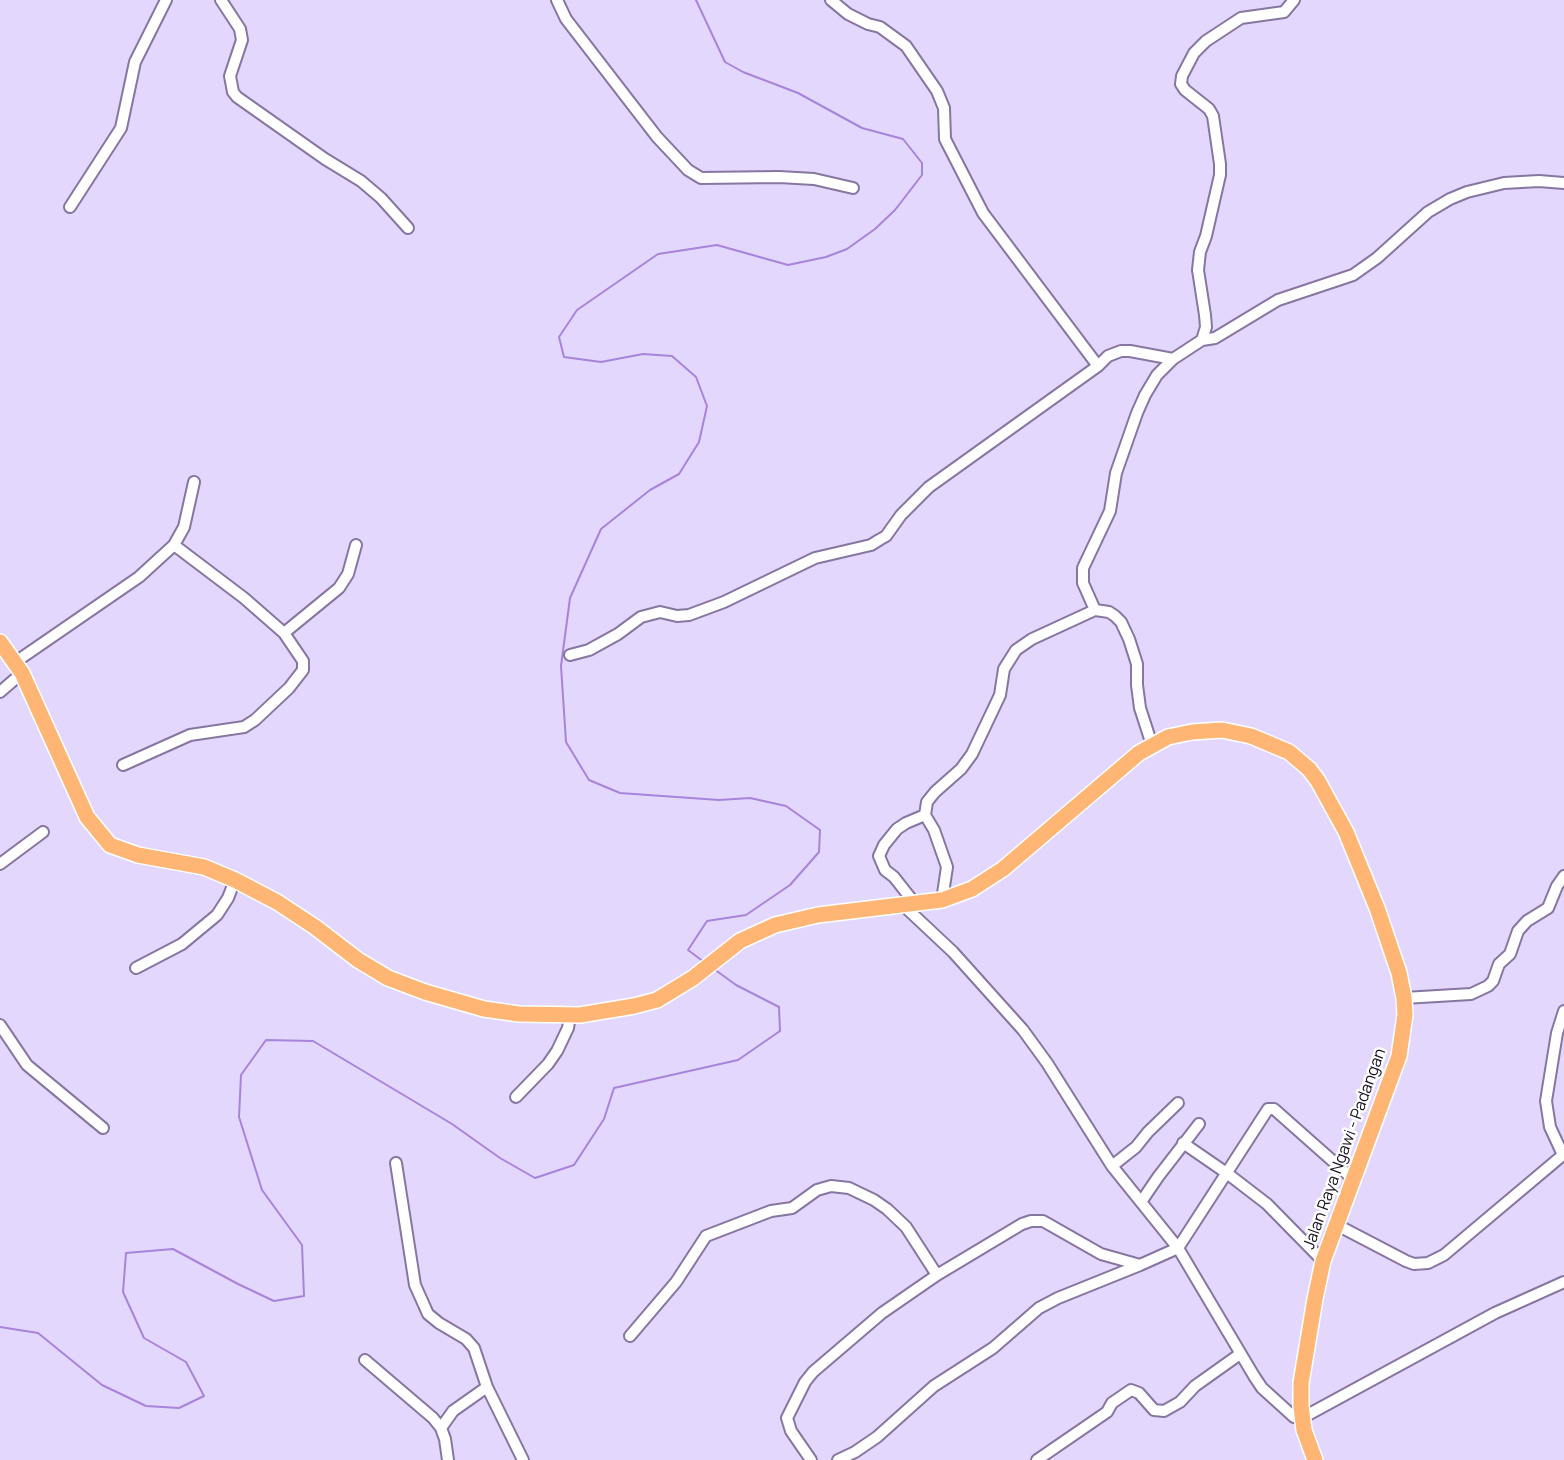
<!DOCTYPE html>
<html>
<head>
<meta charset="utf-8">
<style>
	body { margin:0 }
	canvas { display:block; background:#e4d7fd }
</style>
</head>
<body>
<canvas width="1564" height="1460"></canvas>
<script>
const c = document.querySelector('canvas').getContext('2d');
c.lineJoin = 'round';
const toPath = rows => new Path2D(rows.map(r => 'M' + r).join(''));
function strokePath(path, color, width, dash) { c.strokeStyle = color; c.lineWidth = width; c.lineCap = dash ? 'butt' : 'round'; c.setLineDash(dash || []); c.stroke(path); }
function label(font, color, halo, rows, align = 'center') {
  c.font = font + ' Manrope,sans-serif'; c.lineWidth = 5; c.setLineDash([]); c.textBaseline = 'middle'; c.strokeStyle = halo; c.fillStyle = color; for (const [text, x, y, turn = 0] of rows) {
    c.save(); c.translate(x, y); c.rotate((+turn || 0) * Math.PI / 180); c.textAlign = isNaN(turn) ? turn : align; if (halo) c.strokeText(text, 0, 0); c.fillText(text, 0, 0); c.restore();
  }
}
const stream = toPath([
	[696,0,725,62,743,72,798,93,862,128,903,139,922,163,922,175,895,210,875,229,847,249,826,257,788,265,717,245,658,254,577,310,559,337,564,357,601,362,643,354,672,356,696,377,707,406,699,442,679,474,650,490,601,529,570,598,561,666,566,742,589,780,620,793,719,800,750,798,786,806,820,830,819,852,790,885,746,915,707,921,688,950,704,962],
	[0,1327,38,1333,102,1385,146,1406,179,1408,204,1396,186,1362,144,1338,123,1292,126,1253,173,1249,238,1284,274,1301,304,1296,302,1245,262,1190,239,1117,241,1075,266,1040,313,1041,452,1124,500,1158,535,1178,574,1165,604,1119,614,1088,738,1060,780,1031,779,1007,736,985,714,969]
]);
const minor = toPath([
	[221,0,240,29,242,40,230,76,233,92,237,97,325,159,361,181,381,198,408,228],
	[557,0,566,19,657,137,688,170,701,178,779,177,814,179,853,188],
	[831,0,848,14,868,24,880,27,906,46,937,91,944,108,945,139,983,213,1098,366],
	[70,207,121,128,135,62,166,0],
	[1202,340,1215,338,1278,300,1353,275,1377,258,1428,212,1450,199,1467,192,1504,183,1539,181,1564,183],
	[1095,610,1109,612,1115,616,1121,622,1129,639,1137,664,1137,685,1140,708,1152,745],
	[284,633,339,588,348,574,356,545],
	[570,655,589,650,618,634,641,617,660,612,677,616,689,615,724,602,815,558,871,545,879,540,886,536,901,515,929,487,1098,366,1108,356,1121,351,1130,351,1173,359],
	[14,663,139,577,174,545,184,527,194,482],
	[0,692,22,673],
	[123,765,190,735,244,727,255,720,289,688,303,670,303,661,284,633,244,598,174,545],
	[0,864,43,832],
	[942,900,947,867,934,830,925,815,927,802,935,792,961,769,972,754,1000,695,1004,669,1016,650,1032,639,1095,610,1083,583,1083,568,1110,511,1116,473,1137,413,1145,395,1157,375,1173,359,1202,340,1206,327,1205,315,1198,270,1200,252,1206,236,1220,175,1220,164,1213,116,1209,109,1185,90,1181,84,1182,76,1194,53,1206,41,1241,18,1284,12,1294,0],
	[916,905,894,877,885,870,879,856,884,845,897,829,906,823,925,815],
	[904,906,953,952,1023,1030,1047,1063,1112,1166,1178,1248,1254,1376,1262,1388,1294,1417,1302,1418,1495,1313,1564,1282],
	[136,968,182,944,217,915,228,898,235,880],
	[1404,998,1471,994,1488,986,1493,981,1499,964,1510,954,1518,931,1527,921,1548,908,1557,886,1564,876],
	[0,1025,27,1065,103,1128],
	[516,1097,548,1064,557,1051,568,1028,570,1015],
	[1183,1143,1228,1174,1267,1204,1323,1261],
	[1563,1155,1550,1127,1546,1101,1557,1033,1564,1011],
	[396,1163,415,1285,428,1314,439,1323,466,1339,474,1348,487,1387,523,1460],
	[1112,1166,1136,1147,1148,1132,1178,1103],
	[1141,1202,1158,1177,1199,1124],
	[1337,1225,1406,1261,1414,1264,1428,1263,1444,1255,1564,1154],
	[630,1336,676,1282,706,1236,771,1211,792,1208,817,1190,831,1186,849,1188,874,1200,887,1209,906,1227,937,1275],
	[365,1360,433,1418,441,1428,445,1439,448,1460],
	[441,1428,453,1411,487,1387],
	[811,1460,791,1431,787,1418,805,1382,813,1372,882,1313,937,1275,1022,1224,1031,1221,1043,1221,1101,1254,1140,1265],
	[838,1460,855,1452,877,1437,934,1386,993,1348,1039,1308,1058,1298,1140,1265,1178,1248,1268,1109,1274,1109,1353,1179],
	[1037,1460,1107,1412,1112,1403,1131,1390,1139,1393,1154,1410,1164,1411,1180,1402,1195,1386,1240,1354]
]);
const highway = toPath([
	[0,642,22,673,87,817,110,845,138,855,204,867,235,880,277,902,315,927,358,960,388,978,425,992,484,1009,519,1014,580,1015,634,1006,657,1000,693,978,740,941,775,925,818,915,942,900,972,889,1003,869,1139,753,1168,737,1192,732,1222,730,1251,736,1289,752,1309,769,1318,781,1346,832,1377,908,1399,973,1404,998,1405,1015,1399,1056,1323,1261,1315,1299,1301,1383,1301,1406,1304,1430,1315,1460]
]);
const streetNames = [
	["Jalan Raya Ngawi - Padangan",1345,1149,-70]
];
strokePath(stream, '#a784db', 2);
strokePath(minor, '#8676a1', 14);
strokePath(highway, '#fff', 18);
strokePath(minor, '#fff', 10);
strokePath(highway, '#ffb574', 15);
label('16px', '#171121', '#fff', streetNames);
</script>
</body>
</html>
